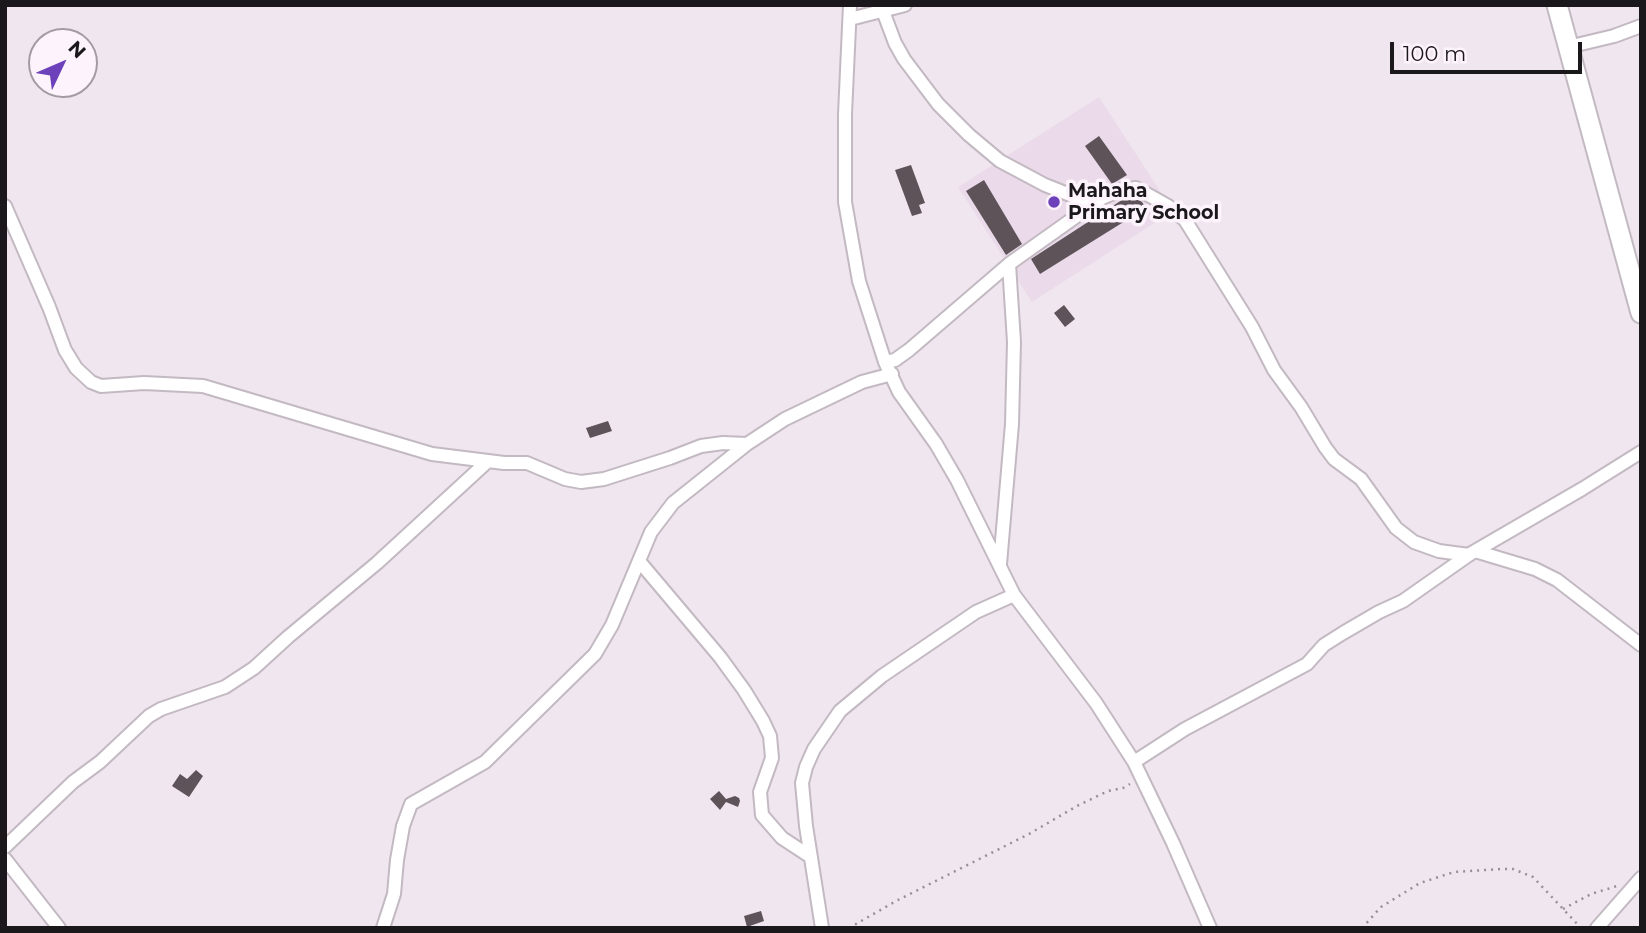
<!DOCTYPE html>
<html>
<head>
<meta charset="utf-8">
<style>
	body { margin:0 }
	#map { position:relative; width:1646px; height:933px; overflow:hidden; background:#f0e6ef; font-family:Montserrat,sans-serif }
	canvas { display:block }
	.frame { position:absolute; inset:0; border:7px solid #1b181b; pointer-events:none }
	.north { position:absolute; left:28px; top:28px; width:70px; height:70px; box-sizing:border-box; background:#fdf3fc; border:2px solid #a39ba2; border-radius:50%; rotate:46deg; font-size:19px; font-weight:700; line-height:28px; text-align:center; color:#1b181b }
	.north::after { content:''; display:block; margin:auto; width:24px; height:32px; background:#6c41b9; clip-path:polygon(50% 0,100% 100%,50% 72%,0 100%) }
	.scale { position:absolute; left:1390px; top:42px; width:192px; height:32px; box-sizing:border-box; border:4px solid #1b181b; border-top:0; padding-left:9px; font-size:21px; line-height:24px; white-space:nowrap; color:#1b181b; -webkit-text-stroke:5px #fdf3fc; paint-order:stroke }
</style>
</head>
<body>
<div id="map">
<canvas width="1646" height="933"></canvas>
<div class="frame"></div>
<div class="north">N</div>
<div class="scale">100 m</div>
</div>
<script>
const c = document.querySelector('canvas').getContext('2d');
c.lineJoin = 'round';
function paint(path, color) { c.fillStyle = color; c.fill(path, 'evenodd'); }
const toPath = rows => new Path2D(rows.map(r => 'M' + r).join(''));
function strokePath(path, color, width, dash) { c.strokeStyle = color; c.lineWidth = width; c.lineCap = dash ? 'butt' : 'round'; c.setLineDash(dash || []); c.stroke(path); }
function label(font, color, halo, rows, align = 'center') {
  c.font = font + ' Montserrat,sans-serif'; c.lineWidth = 7; c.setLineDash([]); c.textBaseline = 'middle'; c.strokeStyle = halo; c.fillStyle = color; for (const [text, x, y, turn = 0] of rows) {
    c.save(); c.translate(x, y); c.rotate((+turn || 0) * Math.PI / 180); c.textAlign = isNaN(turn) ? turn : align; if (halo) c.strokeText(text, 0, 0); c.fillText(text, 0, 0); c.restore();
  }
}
const built = toPath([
	[1099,97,1173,211,1032,302,958,187]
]);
const building = toPath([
	[1099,136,1127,175,1112,184,1085,146],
	[911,165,925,203,919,205,922,213,912,216,895,170],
	[984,180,1022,244,1006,255,966,191],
	[1134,197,1142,202,1146,208,1040,274,1031,259,1125,198],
	[1064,305,1075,319,1065,327,1054,313],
	[608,421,612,431,590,438,586,428],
	[196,770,203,776,189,797,172,786,180,774,187,779],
	[719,791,726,799,735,796,739,798,740,801,738,807,726,802,720,810,710,799],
	[761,911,764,921,747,927,744,916]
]);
const path = toPath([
	[1563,909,1591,894,1617,886],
	[849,928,896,901,1029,834,1077,806,1108,791,1123,788,1130,784],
	[1362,928,1381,907,1420,883,1454,872,1501,869,1513,869,1533,877,1581,928]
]);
const street = toPath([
	[850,5,845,114,845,202,859,281,885,362,899,392,936,444,957,480,1014,595,1096,703,1134,762,1173,843,1210,928],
	[883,11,895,43,904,59,938,104,969,135,1000,161,1045,185,1093,204],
	[850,19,905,5],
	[1568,47,1614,36,1641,26],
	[5,206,49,307,65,350,76,368,91,382,101,386,144,383,203,386,432,454,504,463,527,463,565,479,581,482,604,479,670,458,701,446,723,443,747,444],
	[885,362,895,360,909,350,1009,264,1102,198,1121,190,1136,188,1168,206,1185,220,1252,327,1274,370,1301,407,1325,447,1334,459,1361,479,1396,528,1414,542,1439,551,1469,555],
	[1475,551,1535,569,1557,580,1641,645],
	[639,561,720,657,744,690,763,721,770,736,772,758,760,792,762,815,782,838,811,857],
	[1000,564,1012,424,1014,342,1009,264],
	[1134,762,1185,729,1307,664,1324,645,1343,633,1379,612,1403,601,1470,554,1582,489,1641,452],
	[5,847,73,782,100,762,149,716,161,709,225,687,254,668,288,637,377,563,488,461],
	[5,859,59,928],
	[383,928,394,894,397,860,403,826,411,804,485,762,595,654,612,625,651,532,673,503,747,444,785,419,862,382,892,374],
	[822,928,806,826,802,783,806,767,814,749,840,711,882,676,976,612,1014,595],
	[1597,928,1641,878]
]);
const secondary = toPath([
	[1557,5,1641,313]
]);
const markers = [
	[1054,202,7,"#6c41b9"]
];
const poiNames = [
	["Mahaha",1068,191],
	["Primary School",1068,213]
];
paint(built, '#ebdbea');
paint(building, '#5d5359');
strokePath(street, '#c3b9c2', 16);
strokePath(secondary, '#c3b9c2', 23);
strokePath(path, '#968f96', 2.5, [2, 5]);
strokePath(street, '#fff', 12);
strokePath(secondary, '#fff', 19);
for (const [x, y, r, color] of markers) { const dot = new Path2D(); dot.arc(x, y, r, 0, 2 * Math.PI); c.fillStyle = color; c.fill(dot); strokePath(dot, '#fdf3fc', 2.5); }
label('bold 19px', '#1b181b', '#fdf3fc', poiNames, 'left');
</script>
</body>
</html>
